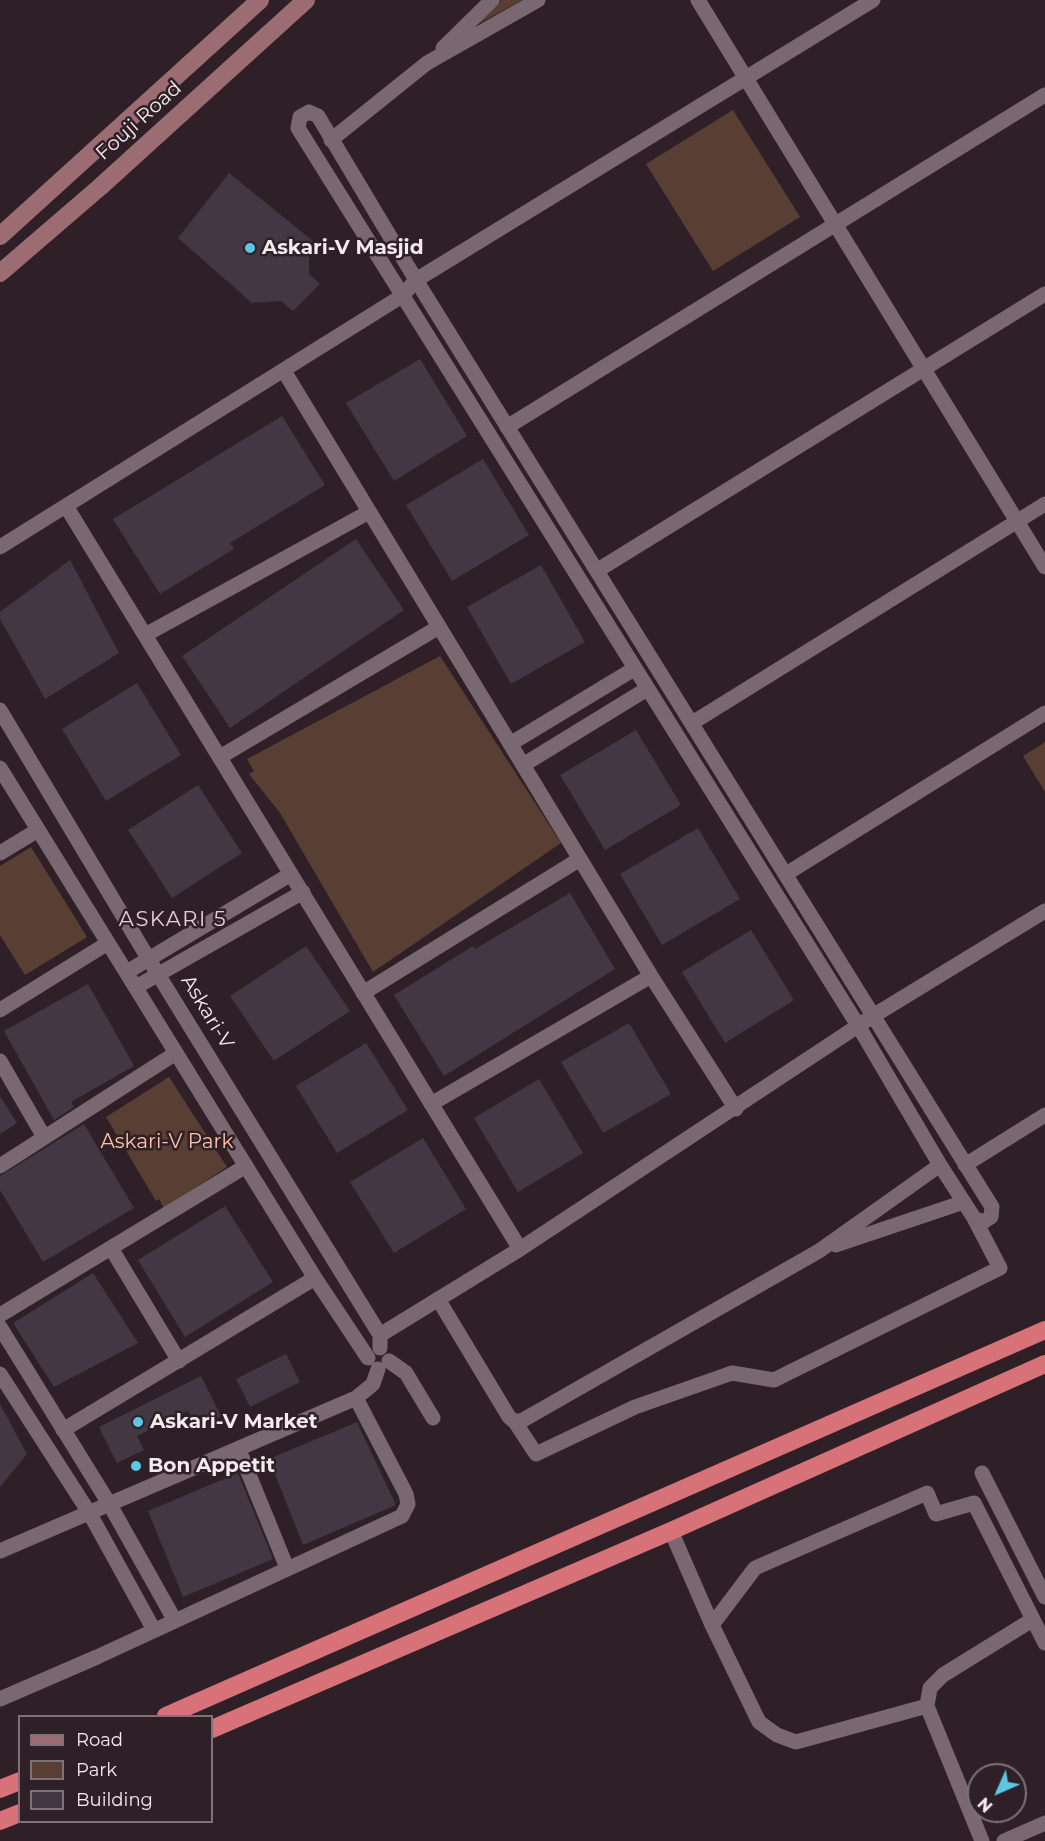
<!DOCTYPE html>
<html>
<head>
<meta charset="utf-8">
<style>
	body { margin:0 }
	#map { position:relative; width:1045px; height:1841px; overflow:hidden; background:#2f2027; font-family:Montserrat,sans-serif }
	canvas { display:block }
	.legend { position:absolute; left:18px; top:1715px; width:195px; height:108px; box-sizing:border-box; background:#2f2027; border:2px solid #7e7177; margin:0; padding:8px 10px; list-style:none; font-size:18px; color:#f5eaee }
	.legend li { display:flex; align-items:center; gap:12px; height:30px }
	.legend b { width:30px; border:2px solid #7e7177 }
	.north { position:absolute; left:967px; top:1763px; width:60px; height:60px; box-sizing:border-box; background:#2f2027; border:2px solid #7e7177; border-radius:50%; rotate:225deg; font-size:16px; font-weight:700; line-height:24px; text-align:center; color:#f5eaee }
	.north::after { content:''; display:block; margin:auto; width:21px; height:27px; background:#5ac8e5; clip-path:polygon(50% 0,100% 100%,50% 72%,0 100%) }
</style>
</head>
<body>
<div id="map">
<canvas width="1045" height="1841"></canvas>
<ul class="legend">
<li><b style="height:8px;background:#9c6c73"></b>Road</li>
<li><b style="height:16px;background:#593f33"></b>Park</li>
<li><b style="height:16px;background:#423742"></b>Building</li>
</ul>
<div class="north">N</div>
</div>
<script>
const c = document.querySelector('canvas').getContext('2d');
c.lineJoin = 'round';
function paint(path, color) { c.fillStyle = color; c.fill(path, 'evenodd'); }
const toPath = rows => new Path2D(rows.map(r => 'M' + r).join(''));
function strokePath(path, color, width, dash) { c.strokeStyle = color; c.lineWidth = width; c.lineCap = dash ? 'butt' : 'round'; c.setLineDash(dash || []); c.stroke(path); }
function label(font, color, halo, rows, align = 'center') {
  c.font = font + ' Montserrat,sans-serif'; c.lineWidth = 5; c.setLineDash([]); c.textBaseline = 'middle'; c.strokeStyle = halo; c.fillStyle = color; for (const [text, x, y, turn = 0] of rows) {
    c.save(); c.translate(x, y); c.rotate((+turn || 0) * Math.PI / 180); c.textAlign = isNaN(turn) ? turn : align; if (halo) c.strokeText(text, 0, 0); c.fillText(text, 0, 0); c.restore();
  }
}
const green = toPath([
	[501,0,522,0,469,29],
	[733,110,800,217,713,271,646,164],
	[440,656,561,843,373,972,280,813,249,774,254,771,247,759],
	[1045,742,1045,792,1023,756],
	[31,847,87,937,25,975,0,935,0,866],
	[169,1077,227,1167,164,1208,159,1199,156,1201,106,1117]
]);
const building = toPath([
	[229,173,313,241,309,256,309,274,320,284,293,311,281,301,252,303,178,238],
	[420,359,467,436,394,481,346,403],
	[282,416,325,485,230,543,234,549,160,594,113,519],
	[483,459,529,535,452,581,406,505],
	[356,539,404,610,230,728,182,656],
	[70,560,119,653,45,699,0,619,0,612],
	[541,565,585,642,511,684,467,607],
	[137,683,181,755,106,801,62,729],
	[636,730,681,805,605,850,560,775],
	[198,785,242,853,172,898,128,830],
	[698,828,740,899,662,945,620,874],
	[570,893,615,969,444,1076,394,995,473,946,475,949],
	[751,930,794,1000,725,1043,682,972],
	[306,946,350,1011,274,1061,230,996],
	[88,984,134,1066,71,1102,74,1107,54,1120,4,1031],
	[629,1023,671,1094,603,1133,561,1062],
	[366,1043,408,1110,337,1153,296,1086],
	[539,1079,583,1153,518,1192,474,1118],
	[0,1096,17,1123,0,1134],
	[84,1124,134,1208,43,1262,0,1190,0,1176],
	[423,1138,466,1209,394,1253,350,1182],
	[225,1206,273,1282,185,1337,138,1260],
	[93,1273,138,1343,54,1387,13,1323],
	[286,1354,300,1382,250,1407,236,1379],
	[201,1376,221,1416,197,1428,188,1411,137,1436,144,1450,117,1463,99,1427],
	[0,1404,27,1454,0,1487],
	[357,1422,396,1505,303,1545,269,1459],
	[238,1473,273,1559,183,1597,148,1511]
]);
const minor = toPath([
	[698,0,1045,567],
	[443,48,492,0],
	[309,112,318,116,416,280,992,1207,991,1217,983,1222,974,1218,940,1165,859,1027,298,128,300,117,309,112],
	[331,140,427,63,538,0],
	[284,371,651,976,736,1109],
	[507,427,1045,95],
	[66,506,520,1249],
	[0,547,402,296,416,280,873,0],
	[598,570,1045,294],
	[145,635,369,512],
	[0,710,148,958,380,1335],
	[692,723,1045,504],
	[510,744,634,669],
	[220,757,439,627],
	[523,765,647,689],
	[0,768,315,1278,368,1358],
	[0,853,38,830],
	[786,874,1045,713],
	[127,972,291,874],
	[136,987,303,892],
	[363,993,580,859],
	[0,1010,108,943],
	[0,1061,44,1137],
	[431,1104,651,976],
	[965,1165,1045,1115],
	[0,1166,176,1053],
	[836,1245,964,1202],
	[111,1248,179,1361],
	[438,1299,509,1417,515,1422,536,1454,635,1407,732,1373,774,1380,1000,1268,974,1218],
	[0,1315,246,1166],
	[0,1327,110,1505,174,1619],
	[380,1348,380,1335,520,1249,873,1016,1045,911],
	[389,1361,406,1373,433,1418],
	[0,1374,90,1514,154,1630],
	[515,1422,523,1420,819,1251,940,1165],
	[63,1430,315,1278],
	[239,1450,287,1568],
	[982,1473,1045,1597],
	[671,1531,712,1625,759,1722,777,1735,796,1742,927,1706],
	[0,1551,356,1398,373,1384,378,1369],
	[712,1625,755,1568,927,1493,936,1514,974,1503,1045,1643],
	[0,1699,97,1657,402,1516,408,1504,406,1494,356,1398],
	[982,1841,927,1706,930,1688,943,1675,1032,1620],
	[1004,1841,1045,1823]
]);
const secondary = toPath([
	[0,236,260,0],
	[0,273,100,187,306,0]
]);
const trunk = toPath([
	[166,1716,1045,1330],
	[212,1729,671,1531,1045,1364],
	[0,1789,20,1781],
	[0,1821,20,1813]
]);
const markers = [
	[250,248,6,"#5ac8e5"],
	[138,1422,6,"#5ac8e5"],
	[136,1466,6,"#5ac8e5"]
];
const streetNames = [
	["Fouji Road",139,121,-42],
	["Askari-V",207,1012,59]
];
const poiNames = [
	["Askari-V Masjid",262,248],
	["Askari-V Market",150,1422],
	["Bon Appetit",148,1466]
];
const parkNames = [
	["Askari-V Park",167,1142]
];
const neighbourhoodNames = [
	["ASKARI 5",173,920]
];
paint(green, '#593f33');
paint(building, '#423742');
strokePath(minor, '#7a6870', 15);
strokePath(secondary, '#9c6c73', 18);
strokePath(trunk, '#d67278', 18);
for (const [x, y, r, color] of markers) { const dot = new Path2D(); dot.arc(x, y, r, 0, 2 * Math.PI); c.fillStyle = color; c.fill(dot); strokePath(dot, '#2f2027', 2); }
label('20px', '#f5eaee', '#2f2027', streetNames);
label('bold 20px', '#f5eaee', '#2f2027', poiNames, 'left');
label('20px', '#fec2a7', '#2f2027', parkNames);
c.letterSpacing = '1.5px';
label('21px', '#e3ced6', '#2f2027', neighbourhoodNames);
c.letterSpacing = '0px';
</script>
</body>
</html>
